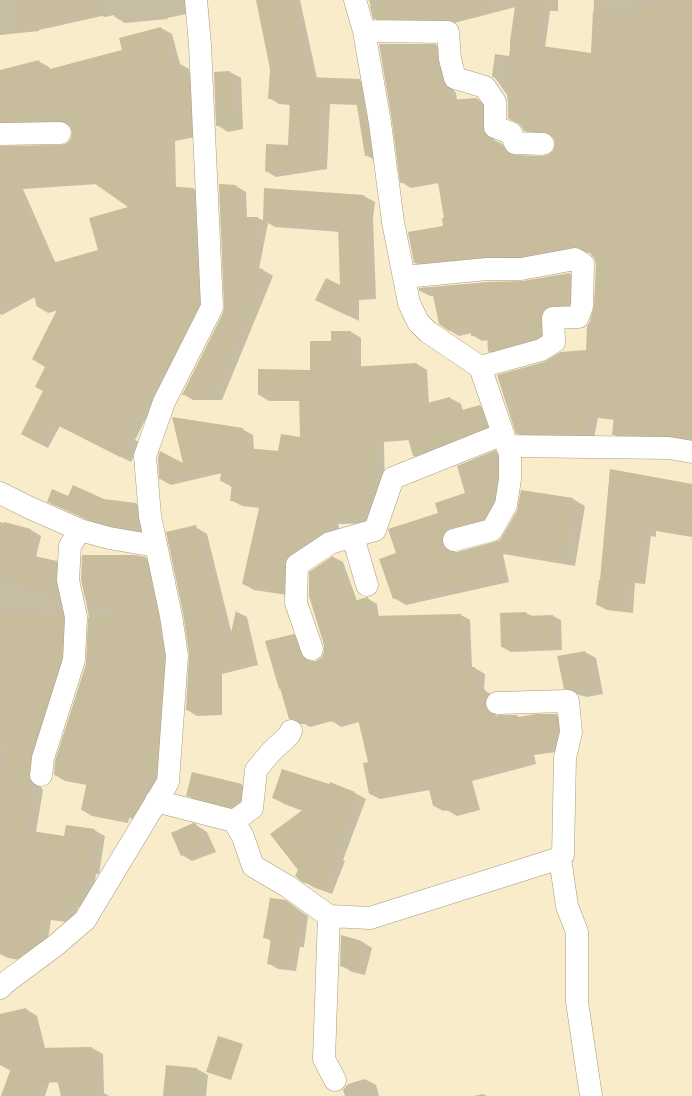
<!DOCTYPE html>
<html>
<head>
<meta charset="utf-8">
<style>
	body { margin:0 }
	canvas { display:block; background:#f9eccb }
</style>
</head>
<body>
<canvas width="692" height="1096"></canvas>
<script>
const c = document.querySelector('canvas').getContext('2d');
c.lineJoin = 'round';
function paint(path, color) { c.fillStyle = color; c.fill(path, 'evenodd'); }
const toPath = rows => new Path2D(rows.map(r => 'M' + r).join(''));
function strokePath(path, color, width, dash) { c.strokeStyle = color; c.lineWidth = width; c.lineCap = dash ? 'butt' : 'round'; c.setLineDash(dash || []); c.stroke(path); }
const shadow = toPath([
	[0,0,188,0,191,13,167,18,168,19,125,23,115,17,114,15,105,17,102,16,39,30,39,31,0,35],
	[257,0,300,0,317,78,359,80,370,86,376,161,366,155,358,105,330,104,327,169,276,177,266,171,289,147,291,105,279,104,269,98,271,69],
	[369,0,558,0,558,11,550,11,545,48,592,54,594,0,692,0,692,443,623,440,613,434,615,420,598,418,594,438,579,436,579,439,527,439,517,433,587,350,591,322,596,306,596,264,595,258,591,253,583,252,425,268,415,263,445,227,445,219,439,183,411,188,401,182,436,45,446,51,452,88,456,93,457,100,477,99,487,105,494,140,511,150,516,157,549,156,555,151,556,144,554,137,534,136,524,130,521,125,508,118,508,102,507,95,496,79,492,76,495,54,509,56,516,7,450,24,384,24,374,18],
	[161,28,172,34,180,64,189,69,190,75,199,80,201,136,175,141,176,188,194,189,204,195,209,310,166,379,135,440,141,443,131,462,60,426,48,448,32,440,44,391,47,367,59,310,48,313,38,307,35,297,2,315,0,314,0,148,61,146,67,144,72,139,73,133,71,126,10,127,0,133,0,71,38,61,49,67,50,70,123,51,120,39],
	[98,184,130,208,99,251,56,264,23,189],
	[230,72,241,78,243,129,228,132,217,125],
	[236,186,246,192,247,218,258,218,264,221,265,189,364,196,375,202,373,218,376,299,359,300,359,321,327,305,341,286,340,232,275,227,268,223,259,269,263,270,273,276,222,400,193,400,183,394,224,313],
	[570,274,580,279,579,310,546,344,499,357,489,351,489,340,482,341,472,335,472,333,459,336,449,330,434,296,430,296,420,291,523,282],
	[351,332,361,338,361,367,417,364,427,370,429,404,450,398,461,404,463,411,480,406,490,412,497,433,425,462,414,456,410,440,384,442,385,499,377,523,338,524,341,536,301,560,294,596,254,590,243,584,260,508,242,506,231,500,232,487,221,481,222,473,171,485,160,479,159,458,184,465,242,429,253,435,254,450,279,452,301,438,300,401,269,401,259,395,311,371,332,342],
	[495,452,508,459,506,508,454,550,455,553,501,540,518,511,522,491,573,499,585,506,575,566,503,554,509,582,406,605,394,598,398,554,439,514,466,494],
	[610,470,692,485,692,537,656,531,656,537,651,536,645,584,635,583,633,613,607,610,597,605,601,581],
	[69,498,104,500,136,504,147,511,143,535,96,524,59,507,48,501],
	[0,522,31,530,41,536,36,557,56,562,67,568,74,625,39,780,40,786,43,790,36,832,65,837,94,830,105,836,99,874,96,874,91,909,78,907,75,923,51,920,46,951,31,962,8,958,0,954],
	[197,528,207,534,232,635,237,612,247,617,258,665,222,674,222,715,197,716,187,710],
	[333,557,343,562,357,601,367,598,377,604,379,617,461,615,470,620,472,668,475,668,485,674,484,690,494,696,494,710,496,716,497,717,517,716,520,718,556,715,566,720,564,751,534,755,536,764,472,781,480,810,457,816,447,810,443,811,434,806,430,790,380,799,370,794,364,764,369,763,359,722,341,727,332,721,310,727,305,724,299,724,290,718,281,689,279,688,294,635,303,641,311,662,316,662,322,658,325,651,310,572],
	[145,558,156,564,174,663,167,767,143,821,129,818,128,823,92,816,82,810,87,785,65,781,55,775,87,661,89,618,82,579],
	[526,613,532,616,553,616,561,620,562,650,511,652,502,647,501,614],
	[585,652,596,658,603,694,587,697,576,694,565,688,559,657],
	[242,785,253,791,243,813,198,802,187,795],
	[355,793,366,799,343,860,345,861,332,894,315,888,303,881,299,870,303,811,284,804,273,798],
	[196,825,207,832,216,852,192,861,182,855],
	[285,901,308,916,304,947,300,947,296,971,278,969,268,963,271,941,264,937],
	[361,941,372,948,365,975,352,972,341,965],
	[26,1009,37,1016,45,1048,92,1048,103,1054,104,1093,109,1096,61,1096,54,1067,45,1096,3,1096,12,1069,9,1070,0,1065,0,1016],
	[167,1066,197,1069,208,1075,206,1096,164,1096],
	[365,1079,376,1085,379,1096,345,1096,343,1090,348,1084],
	[483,1094,487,1096,474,1096]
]);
const building = toPath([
	[18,0,100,0,101,9,20,26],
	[256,0,292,0,308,77,360,79,372,155,365,156,356,100,320,99,317,163,265,172,266,144,288,145,290,100,268,99,270,69],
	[379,0,487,0,488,7,440,19,373,19,370,6,379,6],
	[516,0,541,0,535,45,591,53,593,11,636,14,637,6,664,7,664,2,692,3,692,439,669,436,612,435,614,416,588,413,585,433,570,431,569,434,516,434,497,375,544,362,561,352,586,350,587,326,590,321,594,306,596,264,594,258,590,253,582,248,573,247,520,256,486,257,414,263,408,232,443,226,442,218,444,218,437,177,400,183,392,121,379,44,436,44,438,62,443,81,447,87,448,100,477,98,482,106,482,127,485,134,491,139,501,143,508,153,515,155,543,156,548,155,553,151,555,145,554,139,550,134,543,132,524,131,520,124,509,119,510,41],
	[161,27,171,64,179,62,181,73,189,73,191,131,165,136,166,186,194,188,199,304,162,378,159,367,125,433,131,436,120,457,49,421,38,443,21,434,43,391,35,387,45,367,32,359,62,300,37,307,32,288,0,305,0,146,61,145,67,143,71,139,72,132,70,126,66,122,60,121,0,122,0,70,39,60,42,71,122,50,119,38],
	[88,179,128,207,89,218,98,250,49,264,13,183],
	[230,71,233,123,216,126,214,72],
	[219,184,236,185,238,217,258,217,248,266,263,269,212,395,182,395,223,313,224,307],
	[264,188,364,195,363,211,365,293,348,294,348,316,315,300,326,278,340,285,338,227,263,221],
	[570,273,569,305,552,306,547,307,542,312,541,319,541,335,536,338,488,352,487,335,471,336,471,327,449,331,439,324,432,291,419,291,419,288,488,282,523,281],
	[331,331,351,331,351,367,417,363,420,405,450,397,455,412,480,405,487,427,413,456,407,435,374,436,375,492,366,517,328,518,331,530,323,533,290,555,286,559,284,565,284,591,242,584,260,504,230,501,232,482,220,481,222,465,159,479,158,458,160,451,183,463,172,417,243,428,245,448,278,451,281,434,300,437,299,396,258,395,258,369,310,370,310,341,331,341],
	[496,450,498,456,498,478,494,501,484,519,451,528,446,531,442,537,442,543,445,548,450,552,457,552,495,542,500,540,517,511,521,490,573,498,563,560,492,548,498,575,393,599,379,559,396,553,388,529,438,513,435,503,465,493,457,466],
	[610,469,692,484,692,506,687,533,646,526,645,531,641,531,636,579,625,578,623,607,596,605,599,580,600,580],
	[73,485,104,499,136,503,132,529,112,526,84,518,47,502,52,489,68,496],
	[4,522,31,529,25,554,57,561,56,579,58,593,0,578,0,536],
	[196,525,227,651,236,610,249,659,212,669,212,710,186,710,189,654,183,613,166,532],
	[82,555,135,555,146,557,159,618,164,656,157,760,152,785,151,785,147,774,141,802,133,816,119,813,118,818,81,810,87,782,54,775,55,761,86,664,88,618,116,619,118,607,85,599,81,579],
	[333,556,350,602,368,597,370,616,461,614,463,667,475,667,475,689,485,689,487,696,485,704,486,709,491,714,492,717,499,715,517,715,518,717,536,714,557,714,558,731,555,746,525,750,527,758,463,776,471,805,446,811,445,803,433,806,428,785,426,785,426,783,369,794,363,763,368,762,357,715,331,722,328,714,300,723,296,720,289,719,280,688,279,689,265,641,294,634,300,653,304,659,310,661,316,661,322,657,324,651,324,645,309,596,309,572],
	[526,612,526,616,553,615,554,645,501,647,500,613],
	[0,614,63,617,63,618,62,658,31,756,29,774,29,780,32,784,25,830,64,836,66,825,95,829,89,869,86,868,80,904,67,902,65,918,40,914,35,945,20,956,0,953,0,808,10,742,0,740],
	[585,651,593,688,575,691,573,690,564,689,557,656],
	[282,769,329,784,330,782,355,792,333,853,334,854,321,888,302,882,295,876,298,870,270,834,304,809,272,798],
	[192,772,242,784,238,802,231,807,186,796],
	[193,823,196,824,205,845,181,856,171,833],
	[270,898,286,900,299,910,295,942,291,942,287,967,267,964,271,939,263,938],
	[341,935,362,941,354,970,340,966],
	[26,1008,36,1048,92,1047,93,1096,70,1096,67,1082,36,1083,32,1096,1,1096,14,1060,0,1063,0,1014],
	[218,1036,243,1044,231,1080,206,1072],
	[166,1065,197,1068,195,1096,163,1096]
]);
const minor = toPath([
	[355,0,364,31,380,123,393,222,409,303,418,322,428,332,480,367,510,454,510,479,506,505,492,530,454,540],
	[364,31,448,32,450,59,455,78,485,87,495,102,495,127,511,133,515,143,543,144],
	[0,134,60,133],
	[404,277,487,269,521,269,575,259,583,264,582,306,578,317,553,318,554,342,541,350,480,367],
	[507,446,669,448,692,452],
	[0,493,28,507,80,530,109,538,156,546],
	[353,537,367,585],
	[312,649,296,603,297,565,330,543,375,530,393,478,503,434],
	[41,775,43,758,74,660,76,617,68,580,70,546,80,530],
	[156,801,234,821,243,837,253,866,287,886,329,916,370,918,560,858,563,855,565,758,571,732,568,701,497,703],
	[234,821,252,808,256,770,271,752,289,735,291,731],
	[560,858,567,906,577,932,577,1002,591,1096],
	[329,916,324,1059,335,1080],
	[0,988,5,983,56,945,85,920,168,782,177,656,171,616,150,516,145,456,164,402,212,307,200,45,196,0]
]);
paint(shadow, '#0003');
paint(building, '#c7bc9c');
strokePath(minor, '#a89c7d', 23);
strokePath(minor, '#fff', 22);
</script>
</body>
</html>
